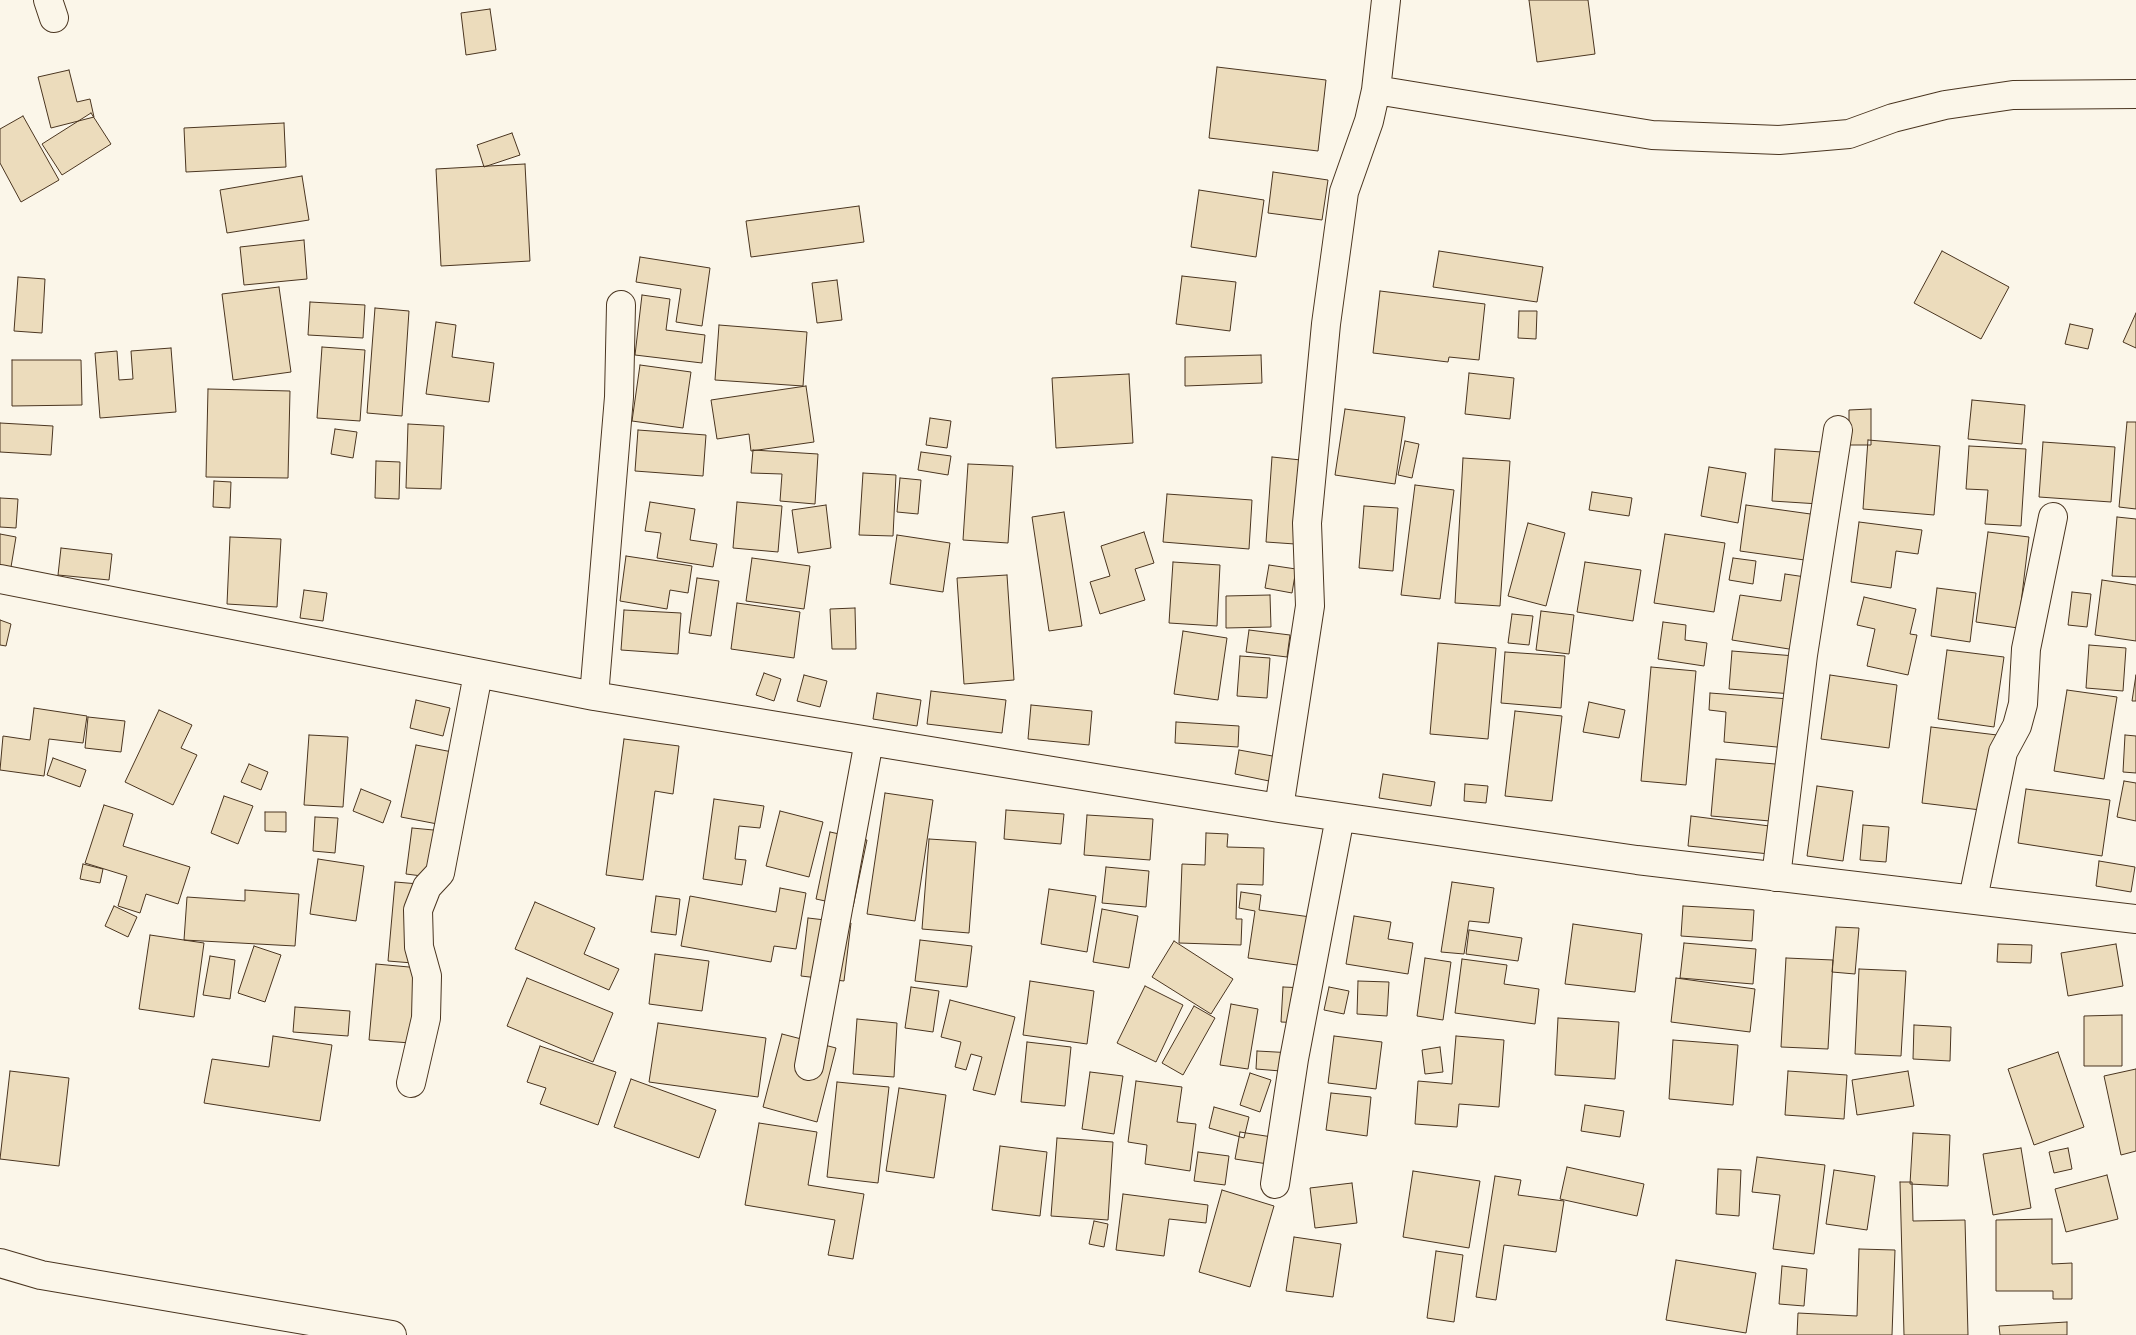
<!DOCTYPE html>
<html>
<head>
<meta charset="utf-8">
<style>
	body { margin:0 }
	canvas { display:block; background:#fbf6e9 }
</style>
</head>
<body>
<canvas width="2136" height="1335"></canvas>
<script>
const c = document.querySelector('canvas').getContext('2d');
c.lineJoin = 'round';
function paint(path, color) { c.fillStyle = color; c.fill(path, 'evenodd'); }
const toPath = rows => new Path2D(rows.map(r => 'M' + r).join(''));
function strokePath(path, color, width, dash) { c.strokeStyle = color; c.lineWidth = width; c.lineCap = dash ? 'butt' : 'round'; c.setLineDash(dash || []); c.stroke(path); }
const building = toPath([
	[1529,0,1588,0,1595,54,1537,62,1529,0],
	[490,9,496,50,466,55,461,13,490,9],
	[1217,67,1326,80,1318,151,1209,138,1217,67],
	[69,70,77,102,90,99,94,117,51,128,38,77,69,70],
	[91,113,111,144,62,175,42,144,91,113],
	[23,116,59,180,21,202,0,163,0,129,23,116],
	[284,123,286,167,186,172,184,128,284,123],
	[512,133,520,155,484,167,477,145,512,133],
	[525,164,530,261,441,266,436,169,525,164],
	[1273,172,1328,180,1322,220,1268,213,1273,172],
	[302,176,309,220,227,233,220,190,302,176],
	[1199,190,1264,200,1256,257,1191,247,1199,190],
	[859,206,864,242,751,257,746,221,859,206],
	[304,240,307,279,244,285,240,247,304,240],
	[1439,251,1543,267,1537,302,1433,287,1439,251],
	[1942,251,2009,287,1981,339,1914,303,1942,251],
	[640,257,710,268,702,326,676,322,681,289,636,282,640,257],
	[1182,276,1236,282,1230,331,1176,324,1182,276],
	[18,277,45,279,42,333,14,331,18,277],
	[837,280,842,320,817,323,812,283,837,280],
	[279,287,291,372,233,380,222,294,279,287],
	[1380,291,1485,304,1479,360,1449,357,1448,362,1373,353,1380,291],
	[642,295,670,299,666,330,705,335,702,363,635,355,642,295],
	[310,302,365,305,363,338,308,335,310,302],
	[375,308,409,311,402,416,367,413,375,308],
	[1519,311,1537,311,1536,339,1518,338,1519,311],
	[2136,313,2136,348,2123,342,2136,313],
	[436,322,456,325,452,357,494,363,489,402,426,394,436,322],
	[2070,324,2093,329,2088,349,2065,344,2070,324],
	[719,325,807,332,803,386,715,380,719,325],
	[322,347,365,350,360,421,317,418,322,347],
	[171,348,176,412,100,418,95,353,117,351,119,380,133,379,131,351,171,348],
	[1261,355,1262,383,1185,386,1185,357,1261,355],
	[12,360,81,360,82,405,12,406,12,360],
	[640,365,691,372,683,428,632,421,640,365],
	[1469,373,1514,378,1510,419,1465,414,1469,373],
	[1129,374,1133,443,1056,448,1052,378,1129,374],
	[806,386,814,442,751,451,749,434,717,439,711,400,806,386],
	[208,389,290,391,288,478,206,477,208,389],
	[1972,400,2025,405,2022,444,1968,439,1972,400],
	[1345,409,1405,417,1395,484,1335,475,1345,409],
	[1871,409,1871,445,1849,445,1849,410,1871,409],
	[930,418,951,421,947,448,926,445,930,418],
	[2127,422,2136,422,2136,509,2119,507,2127,422],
	[0,423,53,426,51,455,0,452,0,423],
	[408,424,444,426,441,489,406,488,408,424],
	[335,429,357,432,353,458,331,454,335,429],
	[638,430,706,435,703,476,635,471,638,430],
	[1868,440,1940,446,1934,515,1863,509,1868,440],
	[1405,441,1419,444,1412,478,1398,475,1405,441],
	[2043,442,2115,447,2111,502,2039,497,2043,442],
	[1969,446,2026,449,2021,526,1985,524,1988,490,1966,489,1969,446],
	[1775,449,1838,453,1835,505,1772,501,1775,449],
	[753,450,818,454,815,504,780,501,782,474,751,473,753,450],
	[921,452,951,456,948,475,918,470,921,452],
	[1272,457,1301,460,1295,544,1266,542,1272,457],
	[1463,458,1510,461,1500,606,1455,603,1463,458],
	[376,461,400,462,399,499,375,498,376,461],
	[968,464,1013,466,1008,543,963,540,968,464],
	[1709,467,1746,473,1738,523,1701,516,1709,467],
	[863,473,896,475,893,536,859,535,863,473],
	[900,478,921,480,918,514,897,512,900,478],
	[214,481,231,482,230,508,213,507,214,481],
	[1415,485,1454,490,1440,599,1401,595,1415,485],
	[1592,492,1632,498,1629,516,1589,510,1592,492],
	[1167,494,1252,500,1249,549,1163,542,1167,494],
	[0,498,18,499,16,528,0,527,0,498],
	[650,502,695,509,690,540,717,544,713,567,657,558,661,533,645,531,650,502],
	[737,502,782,506,778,552,733,548,737,502],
	[826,505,831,548,798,553,792,510,826,505],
	[1746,505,1832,517,1826,563,1740,551,1746,505],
	[1364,506,1398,508,1393,571,1359,568,1364,506],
	[1064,512,1082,626,1049,631,1032,517,1064,512],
	[2117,517,2136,519,2136,577,2112,576,2117,517],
	[1859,522,1922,530,1918,554,1896,551,1891,588,1851,582,1859,522],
	[1528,523,1565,533,1546,606,1508,596,1528,523],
	[1144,532,1154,563,1135,569,1145,600,1100,614,1090,582,1110,576,1101,546,1144,532],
	[1988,532,2029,537,2018,628,1976,622,1988,532],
	[0,534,16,537,11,567,0,565,0,534],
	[1665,534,1725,543,1714,612,1654,603,1665,534],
	[897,535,950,543,943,592,890,584,897,535],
	[230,537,281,539,277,607,227,604,230,537],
	[61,548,112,554,109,580,58,575,61,548],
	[626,556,692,566,688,593,670,590,667,609,620,601,626,556],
	[752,558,810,566,804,609,746,601,752,558],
	[1733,558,1756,561,1753,584,1729,580,1733,558],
	[1173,562,1220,565,1217,626,1169,623,1173,562],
	[1585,562,1641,570,1633,621,1577,612,1585,562],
	[1269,565,1296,569,1292,593,1265,588,1269,565],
	[1785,574,1819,579,1808,652,1732,640,1740,595,1781,601,1785,574],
	[1007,575,1014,680,964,684,957,578,1007,575],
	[697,578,719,581,711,636,689,633,697,578],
	[2102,580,2136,585,2136,641,2095,635,2102,580],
	[1937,588,1976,593,1970,642,1931,636,1937,588],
	[304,590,327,593,323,621,300,618,304,590],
	[2072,592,2091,594,2087,627,2068,625,2072,592],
	[1270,595,1271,627,1226,628,1226,596,1270,595],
	[1864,597,1916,609,1910,634,1917,635,1908,675,1867,666,1875,629,1857,625,1864,597],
	[737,603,800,612,794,658,731,649,737,603],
	[855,608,856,649,832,649,830,609,855,608],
	[624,610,681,613,678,654,621,650,624,610],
	[1541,611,1574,615,1569,654,1536,650,1541,611],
	[1512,614,1533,616,1529,645,1508,643,1512,614],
	[0,620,11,624,6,646,0,645,0,620],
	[1663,622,1686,625,1685,640,1707,643,1704,666,1658,659,1663,622],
	[1249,630,1290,635,1287,657,1246,652,1249,630],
	[1183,631,1227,638,1218,700,1174,694,1183,631],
	[1438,643,1496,648,1488,739,1430,734,1438,643],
	[2089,645,2126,648,2123,691,2086,688,2089,645],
	[1947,650,2004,657,1994,727,1938,719,1947,650],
	[1732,651,1808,657,1805,695,1729,689,1732,651],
	[1505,652,1565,656,1561,708,1501,703,1505,652],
	[1240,656,1270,658,1267,698,1237,696,1240,656],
	[1651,667,1696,671,1686,785,1641,781,1651,667],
	[764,673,781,679,774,701,756,695,764,673],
	[804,675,827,681,820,707,797,701,804,675],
	[1830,675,1897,685,1889,748,1821,739,1830,675],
	[2136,675,2136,701,2132,701,2136,675],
	[2067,690,2117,697,2104,779,2054,771,2067,690],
	[931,691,1006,700,1002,733,927,724,931,691],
	[877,693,921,700,917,726,873,719,877,693],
	[1710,693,1802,700,1798,749,1724,742,1726,712,1709,710,1710,693],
	[416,700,450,708,443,736,410,728,416,700],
	[1589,702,1625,710,1619,738,1583,732,1589,702],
	[1031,705,1092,711,1089,745,1028,739,1031,705],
	[34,708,87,716,83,743,49,739,44,776,0,770,3,736,30,740,34,708],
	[159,710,192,725,181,748,197,755,173,805,125,782,159,710],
	[1515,711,1562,716,1552,801,1505,796,1515,711],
	[88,717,125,721,121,752,85,748,88,717],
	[1176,722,1239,726,1238,747,1175,743,1176,722],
	[1931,727,1997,735,1989,811,1922,803,1931,727],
	[309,735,348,737,343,807,304,805,309,735],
	[2125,735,2136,736,2136,773,2123,772,2125,735],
	[624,739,679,746,673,794,655,791,643,880,606,875,624,739],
	[416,745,468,755,453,827,401,817,416,745],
	[1239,750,1278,757,1274,782,1235,774,1239,750],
	[53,758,86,770,80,787,47,775,53,758],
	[1716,759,1787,765,1782,822,1711,816,1716,759],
	[249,764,268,772,261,790,241,782,249,764],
	[1383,774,1435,782,1431,806,1379,798,1383,774],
	[2124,781,2136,783,2136,821,2117,817,2124,781],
	[1465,784,1488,786,1486,803,1464,801,1465,784],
	[1817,786,1853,791,1843,861,1807,856,1817,786],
	[361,789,391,801,383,823,353,811,361,789],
	[2026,789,2110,800,2102,856,2018,843,2026,789],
	[885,793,933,800,915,921,867,914,885,793],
	[224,796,253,806,238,844,211,833,224,796],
	[714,799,764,806,760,828,739,826,735,859,746,860,742,885,703,879,714,799],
	[104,805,133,814,123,846,190,867,178,904,146,894,140,913,118,906,127,876,85,863,104,805],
	[1006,810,1064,814,1061,844,1004,839,1006,810],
	[780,811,823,822,809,877,766,866,780,811],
	[265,812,286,812,286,832,265,831,265,812],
	[1087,815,1153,819,1150,860,1084,855,1087,815],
	[1691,816,1793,829,1790,856,1688,846,1691,816],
	[315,817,338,818,335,853,313,851,315,817],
	[1863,825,1889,827,1886,862,1860,860,1863,825],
	[412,828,444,831,438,878,406,874,412,828],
	[830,832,867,840,853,907,816,899,830,832],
	[1206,833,1228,834,1227,847,1264,848,1263,885,1237,884,1236,919,1242,919,1241,945,1179,943,1182,864,1205,865,1206,833],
	[929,839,976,842,969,933,922,929,929,839],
	[318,859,364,866,356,921,310,914,318,859],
	[2099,861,2135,867,2131,892,2096,886,2099,861],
	[83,864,103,869,100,883,80,879,83,864],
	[1106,867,1149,871,1146,907,1102,903,1106,867],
	[395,882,431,885,425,964,388,961,395,882],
	[1452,882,1494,888,1489,923,1469,921,1464,954,1441,952,1452,882],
	[780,888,806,893,796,949,774,946,771,962,681,946,690,896,776,912,780,888],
	[1049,889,1096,896,1087,952,1041,944,1049,889],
	[245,890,299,894,295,946,184,940,187,897,245,901,245,890],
	[1241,892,1261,895,1259,910,1318,918,1311,967,1248,958,1255,911,1239,908,1241,892],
	[656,896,680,899,676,935,651,932,656,896],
	[535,902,595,928,584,954,619,969,609,990,515,949,535,902],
	[114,906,137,917,128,937,105,926,114,906],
	[1683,906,1754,910,1752,941,1681,936,1683,906],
	[1102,909,1138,916,1129,968,1093,962,1102,909],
	[1354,916,1391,922,1388,939,1413,943,1408,974,1346,964,1354,916],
	[808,918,851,923,844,981,801,976,808,918],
	[1573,924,1642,934,1635,992,1565,984,1573,924],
	[1836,927,1859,928,1855,974,1832,972,1836,927],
	[1469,930,1522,938,1518,961,1466,954,1469,930],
	[150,935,204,943,194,1017,139,1009,150,935],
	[920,940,972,946,967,987,915,981,920,940],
	[1174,941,1233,979,1211,1014,1152,977,1174,941],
	[1684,943,1756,949,1753,984,1680,978,1684,943],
	[1998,944,2032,945,2031,963,1997,962,1998,944],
	[2116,944,2123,986,2068,996,2061,953,2116,944],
	[254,946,281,955,265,1002,238,993,254,946],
	[655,954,709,961,702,1011,649,1004,655,954],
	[210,956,235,960,230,999,203,995,210,956],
	[1425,958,1451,962,1443,1020,1417,1016,1425,958],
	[1786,958,1833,960,1828,1049,1781,1047,1786,958],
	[1462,959,1507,965,1504,984,1539,989,1535,1024,1455,1013,1462,959],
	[376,964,431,969,425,1044,369,1040,376,964],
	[1859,969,1906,971,1901,1056,1855,1054,1859,969],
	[527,978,613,1013,593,1062,507,1026,527,978],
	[1676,978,1755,989,1750,1032,1671,1022,1676,978],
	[1030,981,1094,991,1087,1044,1023,1035,1030,981],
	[1358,981,1389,982,1387,1016,1357,1014,1358,981],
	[1145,986,1183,1005,1156,1062,1117,1043,1145,986],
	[911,987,939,991,933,1032,905,1028,911,987],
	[1283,987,1306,988,1303,1023,1281,1022,1283,987],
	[1329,987,1349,991,1344,1014,1324,1010,1329,987],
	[950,1000,1015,1017,995,1095,973,1090,982,1057,971,1054,966,1070,955,1067,961,1042,941,1037,950,1000],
	[1231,1004,1258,1009,1248,1069,1220,1065,1231,1004],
	[1194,1006,1215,1018,1183,1075,1162,1063,1194,1006],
	[295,1007,350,1011,348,1036,293,1032,295,1007],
	[2122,1015,2122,1066,2084,1066,2084,1016,2122,1015],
	[1558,1018,1619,1022,1615,1079,1555,1075,1558,1018],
	[857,1019,897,1023,894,1077,853,1074,857,1019],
	[658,1023,766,1038,758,1097,649,1082,658,1023],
	[1914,1025,1951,1027,1950,1061,1913,1059,1914,1025],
	[782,1034,836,1048,817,1122,763,1107,782,1034],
	[273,1036,332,1045,320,1121,204,1103,212,1059,269,1067,273,1036],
	[1334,1036,1382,1042,1376,1089,1328,1083,1334,1036],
	[1456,1036,1504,1040,1499,1107,1459,1104,1457,1127,1415,1124,1418,1081,1452,1084,1456,1036],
	[1673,1040,1738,1045,1733,1105,1669,1099,1673,1040],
	[1027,1042,1071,1047,1065,1106,1021,1102,1027,1042],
	[540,1046,616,1072,598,1125,540,1104,546,1088,527,1082,540,1046],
	[1440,1047,1443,1072,1425,1074,1422,1050,1440,1047],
	[1257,1051,1294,1053,1293,1072,1256,1069,1257,1051],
	[2058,1052,2084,1127,2034,1145,2008,1069,2058,1052],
	[2136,1069,2136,1151,2121,1155,2104,1076,2136,1069],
	[10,1071,69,1078,59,1166,0,1159,10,1071],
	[1788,1071,1847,1075,1844,1119,1785,1115,1788,1071],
	[1908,1071,1914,1106,1857,1115,1852,1080,1908,1071],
	[1090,1072,1123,1076,1114,1134,1082,1129,1090,1072],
	[1250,1073,1271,1080,1260,1112,1240,1105,1250,1073],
	[631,1079,716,1110,699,1158,614,1127,631,1079],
	[1136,1081,1182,1087,1177,1122,1196,1124,1190,1171,1145,1164,1147,1145,1128,1142,1136,1081],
	[837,1082,889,1087,878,1183,827,1177,837,1082],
	[899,1088,946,1095,934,1178,886,1171,899,1088],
	[1331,1093,1371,1097,1367,1136,1326,1130,1331,1093],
	[1585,1105,1624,1111,1620,1137,1581,1131,1585,1105],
	[1214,1107,1249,1117,1244,1138,1209,1128,1214,1107],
	[759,1123,817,1132,808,1185,864,1194,853,1259,828,1255,835,1220,745,1205,759,1123],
	[1240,1132,1285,1139,1281,1166,1235,1159,1240,1132],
	[1913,1133,1950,1135,1948,1186,1910,1184,1913,1133],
	[1057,1138,1113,1142,1108,1220,1051,1216,1057,1138],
	[1000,1146,1047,1152,1040,1216,992,1210,1000,1146],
	[2021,1148,2031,1208,1993,1215,1983,1154,2021,1148],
	[2068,1148,2072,1169,2054,1173,2049,1152,2068,1148],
	[1198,1152,1229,1156,1225,1185,1194,1181,1198,1152],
	[1757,1157,1825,1165,1814,1254,1773,1249,1780,1195,1752,1192,1757,1157],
	[1567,1167,1644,1184,1637,1216,1560,1199,1567,1167],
	[1718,1169,1741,1170,1739,1216,1716,1214,1718,1169],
	[1834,1170,1875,1176,1867,1230,1826,1224,1834,1170],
	[1413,1171,1480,1181,1469,1248,1403,1237,1413,1171],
	[2107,1175,2118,1219,2066,1232,2055,1189,2107,1175],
	[1495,1176,1521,1180,1518,1195,1564,1201,1556,1252,1504,1245,1496,1300,1476,1297,1495,1176],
	[1900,1182,1912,1182,1913,1221,1965,1220,1968,1335,1904,1335,1900,1182],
	[1352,1183,1357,1223,1315,1228,1310,1188,1352,1183],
	[1222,1190,1274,1206,1250,1287,1199,1272,1222,1190],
	[1123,1194,1208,1205,1206,1223,1169,1219,1164,1256,1116,1250,1123,1194],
	[2052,1219,2052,1264,2072,1263,2072,1299,2053,1299,2053,1291,1996,1291,1996,1220,2052,1219],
	[1094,1221,1108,1224,1104,1247,1089,1244,1094,1221],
	[1294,1237,1341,1244,1333,1297,1286,1291,1294,1237],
	[1859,1249,1895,1250,1892,1335,1797,1335,1798,1313,1857,1316,1859,1249],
	[1436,1251,1463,1255,1454,1322,1427,1318,1436,1251],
	[1676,1260,1756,1273,1746,1333,1666,1320,1676,1260],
	[1782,1266,1807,1269,1804,1306,1779,1304,1782,1266],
	[2067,1322,2067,1335,2000,1335,1999,1326,2067,1322]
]);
const minor = toPath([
	[48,0,54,18],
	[1376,90,1652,135,1779,140,1849,134,1893,118,1945,105,2013,95,2136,94],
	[0,579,594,696,1279,808,1637,860,2136,919],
	[594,696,619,397,621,305],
	[1279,808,1310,606,1307,523,1326,324,1344,192,1369,121,1376,90,1386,0],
	[1776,877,1803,655,1838,430],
	[1973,899,2003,752,2017,726,2023,704,2026,649,2053,517],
	[809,1066,869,741],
	[411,1083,426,1018,427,976,419,947,418,910,427,887,440,873,478,674],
	[1275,1184,1294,1059,1340,817],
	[0,1263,41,1275,392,1335]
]);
paint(building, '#ecdcbc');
strokePath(building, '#4a3520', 1);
strokePath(minor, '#4a3520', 30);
strokePath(minor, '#fbf6e9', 28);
</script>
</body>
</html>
